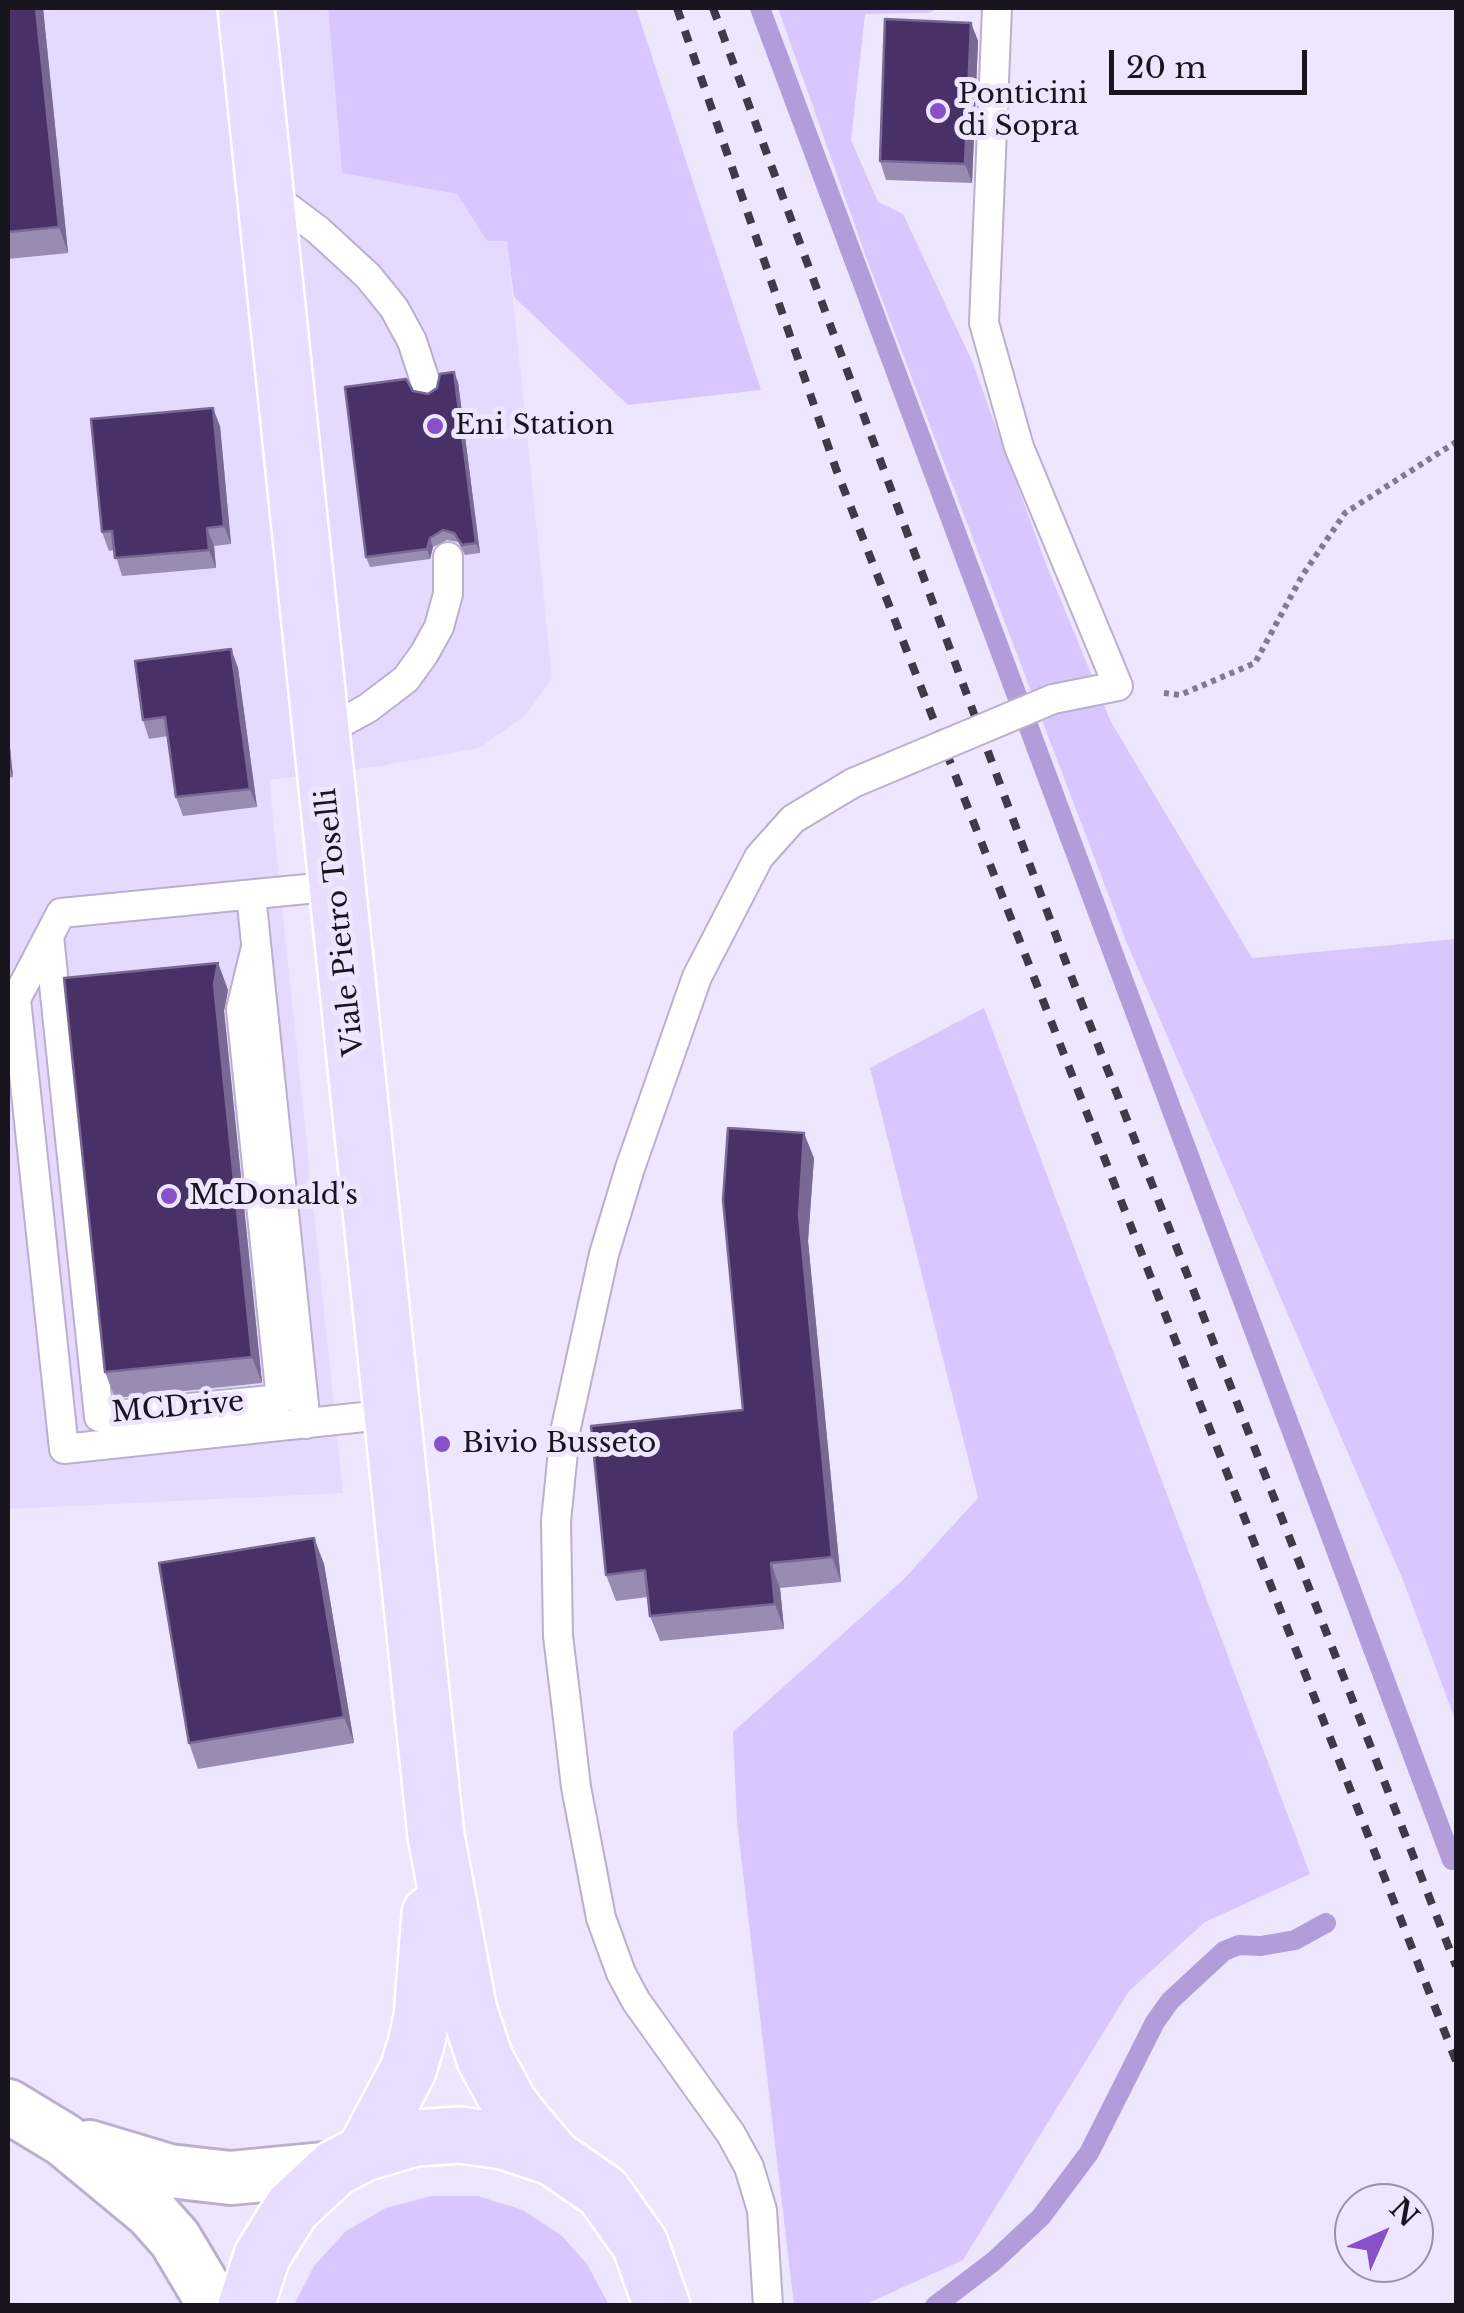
<!DOCTYPE html>
<html>
<head>
<meta charset="utf-8">
<style>
	body { margin:0 }
	#map { position:relative; width:1464px; height:2313px; overflow:hidden; background:#eee5fe; font-family:"Libre Baskerville",serif }
	canvas { display:block }
	.frame { position:absolute; inset:0; border:10px solid #19151f; pointer-events:none }
	.north { position:absolute; left:1334px; top:2183px; width:100px; height:100px; box-sizing:border-box; background:#eee5fe; border:2px solid #9992a5; border-radius:50%; rotate:45deg; font-size:28px; font-weight:700; line-height:40px; text-align:center; color:#19151f }
	.north::after { content:''; display:block; margin:auto; width:35px; height:45px; background:#8651c9; clip-path:polygon(50% 0,100% 100%,50% 72%,0 100%) }
	.scale { position:absolute; left:1109px; top:50px; width:198px; height:45px; box-sizing:border-box; border:5px solid #19151f; border-top:0; padding-left:12px; font-size:30px; line-height:35px; white-space:nowrap; color:#19151f; -webkit-text-stroke:8px #eee5fe; paint-order:stroke }
</style>
</head>
<body>
<div id="map">
<canvas width="1464" height="2313"></canvas>
<div class="frame"></div>
<div class="north">N</div>
<div class="scale">20 m</div>
</div>
<script>
const c = document.querySelector('canvas').getContext('2d');
c.lineJoin = 'round';
function paint(path, color) { c.fillStyle = color; c.fill(path, 'evenodd'); }
const toPath = rows => new Path2D(rows.map(r => 'M' + r).join(''));
function strokePath(path, color, width, dash) { c.strokeStyle = color; c.lineWidth = width; c.lineCap = dash ? 'butt' : 'round'; c.setLineDash(dash || []); c.stroke(path); }
function label(font, color, halo, rows, align = 'center') {
  c.font = font + ' "Libre Baskerville",serif'; c.lineWidth = 10; c.setLineDash([]); c.textBaseline = 'middle'; c.strokeStyle = halo; c.fillStyle = color; for (const [text, x, y, turn = 0] of rows) {
    c.save(); c.translate(x, y); c.rotate((+turn || 0) * Math.PI / 180); c.textAlign = isNaN(turn) ? turn : align; if (halo) c.strokeText(text, 0, 0); c.fillText(text, 0, 0); c.restore();
  }
}
const built = toPath([
	[8,8,328,8,342,173,457,194,487,240,507,240,552,678,525,716,479,748,380,766,269,780,343,1493,8,1509]
]);
const green = toPath([
	[328,8,636,8,761,390,628,405,514,297,507,241,487,241,457,194,342,173],
	[778,8,939,8,929,13,865,14,851,140,878,202,903,214,972,361,1046,564,1111,722,1252,958,1456,939,1456,1722,1403,1580,1126,941,869,265],
	[984,1008,1310,1874,1205,1922,1129,1991,963,2260,864,2305,794,2305,737,1822,733,1732,904,1579,978,1498,870,1068],
	[431,2196,478,2196,523,2210,562,2236,587,2264,609,2305,294,2305,314,2266,346,2231,386,2208]
]);
const stream = toPath([
	[760,8,1452,1860,1456,1856],
	[935,2306,994,2261,1041,2217,1089,2153,1155,2022,1170,2001,1224,1951,1239,1945,1261,1946,1295,1940,1326,1923]
]);
const path = toPath([
	[1164,693,1180,695,1255,663,1302,576,1345,513,1456,442]
]);
const service = toPath([
	[997,8,984,323,1019,447,1118,686,1053,699],
	[267,192,318,230,368,276,394,308,412,341,427,387],
	[321,734,368,708,406,679,424,654,439,627,448,594,448,557],
	[337,886,61,913,16,999,64,1449,392,1414],
	[251,895,306,1424],
	[49,936,99,1417,281,1399,241,1009,256,947],
	[768,2306,762,2210,749,2167,731,2134,636,2001,621,1973,601,1918,576,1787,567,1710,558,1636,556,1521,565,1432,604,1254,630,1168,697,977,759,857,793,819,853,783]
]);
const minor = toPath([
	[8,2106,64,2140,151,2212,175,2239,215,2306],
	[89,2147,169,2171,231,2178,335,2168]
]);
const primary = toPath([
	[246,8,436,1836,469,2011,485,2059,509,2103,524,2123,554,2158,603,2192,640,2244,662,2306],
	[364,2153,408,2070,416,2044,422,2017,430,1914],
	[246,2306,262,2256,292,2208,335,2168,364,2153,415,2138,460,2135,503,2141,554,2158]
]);
const rail = toPath([
	[677,8,836,469,1456,2061],
	[713,8,1068,968,1456,1966]
]);
const serviceBridge = toPath([
	[853,783,1053,699]
]);
const wall = toPath([
	[8,8,43,8,68,253,8,259],
	[971,23,978,41,972,183,886,180,880,161],
	[458,382,480,553,465,555,458,542,447,540,433,547,430,559,370,567,366,557,413,391,428,394],
	[220,426,231,544,214,546,216,568,122,576,114,550,109,551,102,532],
	[231,649,238,668,257,807,183,816,176,797,168,736,149,739,143,720],
	[8,727,13,777,8,778],
	[218,963,228,990,224,1011,262,1383,115,1398,105,1372],
	[814,1158,808,1241,841,1582,780,1588,784,1629,660,1641,650,1616,648,1597,616,1601,606,1575,743,1410],
	[314,1538,324,1564,354,1743,198,1769,189,1743]
]);
const shadedWall = toPath([
	[36,8,43,8,68,253,59,227],
	[971,23,978,41,972,183,965,164],
	[454,372,458,382,480,553,476,543],
	[213,408,220,426,231,544,224,526],
	[207,528,214,546,216,568,209,550],
	[430,538,433,547,430,559,427,549],
	[231,649,238,668,257,807,250,789],
	[8,727,13,777,8,763],
	[218,963,228,990,224,1011,262,1383,252,1357,214,984],
	[804,1133,814,1158,808,1241,841,1582,832,1557,799,1215],
	[314,1538,324,1564,354,1743,344,1717],
	[771,1563,780,1588,784,1629,775,1604]
]);
const building = toPath([
	[8,8,36,8,59,227,8,232,8,8],
	[885,19,971,23,965,164,880,161,885,19],
	[454,372,476,543,462,545,454,533,443,530,430,538,427,549,366,557,345,387,406,379,413,391,428,394,437,388,440,374,454,372],
	[213,408,224,526,207,528,209,550,115,558,112,531,102,532,91,419,213,408],
	[231,649,250,789,176,797,165,717,143,720,135,661,231,649],
	[218,963,214,984,252,1357,105,1372,64,978,218,963],
	[728,1128,804,1133,799,1215,832,1557,771,1563,775,1604,650,1616,645,1570,606,1575,591,1426,743,1410,723,1200,728,1128],
	[314,1538,344,1717,189,1743,159,1563,314,1538]
]);
const markers = [
	[938,111,10,"#8651c9"],
	[435,426,10,"#8651c9"],
	[169,1196,10,"#8651c9"],
	[442,1444,10,"#8651c9"]
];
const poiNames = [
	["Ponticini",958,95],
	["di Sopra",958,127],
	["Eni Station",455,426],
	["McDonald's",189,1196],
	["Bivio Busseto",462,1444]
];
const streetNames = [
	["Viale Pietro Toselli",341,922,-96],
	["MCDrive",178,1408,-5]
];
paint(built, '#e6d9ff');
paint(green, '#dac6fe');
strokePath(stream, '#b39cda', 20);
strokePath(service, '#bab0cd', 32);
strokePath(minor, '#bab0cd', 58);
strokePath(primary, '#fff', 60);
strokePath(path, '#817b8c', 6, [5, 5]);
strokePath(service, '#fff', 28);
strokePath(minor, '#fff', 52);
strokePath(primary, '#e9ddff', 55);
strokePath(rail, '#3f3a47', 8, [12, 12]);
strokePath(serviceBridge, '#bab0cd', 32, []);
strokePath(serviceBridge, '#fff', 28);
paint(wall, '#9a8bb2');
paint(shadedWall, '#796794');
paint(building, '#473166');
strokePath(building, '#796794', 2.5);
for (const [x, y, r, color] of markers) { const dot = new Path2D(); dot.arc(x, y, r, 0, 2 * Math.PI); c.fillStyle = color; c.fill(dot); strokePath(dot, '#eee5fe', 4); }
label('28px', '#19151f', '#eee5fe', poiNames, 'left');
label('28px', '#19151f', '#eee5fe', streetNames);
</script>
</body>
</html>
